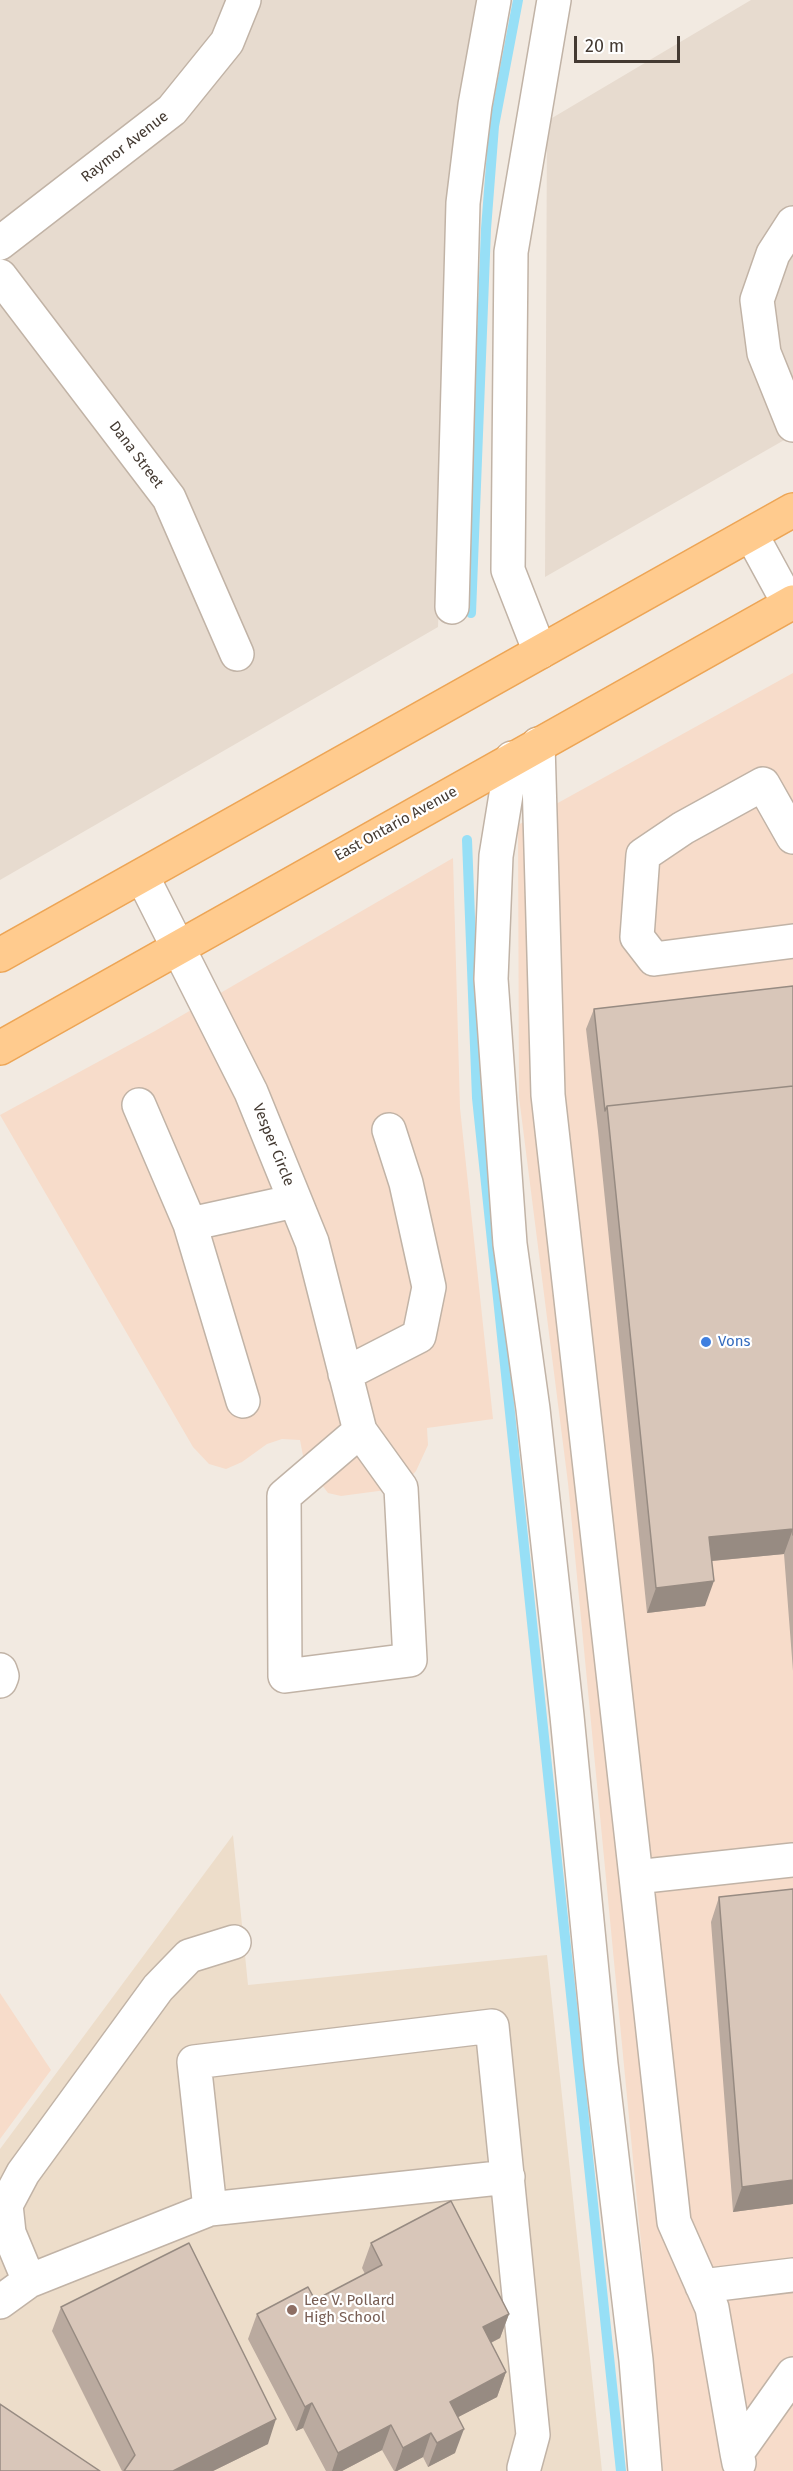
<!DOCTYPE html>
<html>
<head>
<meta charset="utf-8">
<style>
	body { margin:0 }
	#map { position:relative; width:793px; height:2471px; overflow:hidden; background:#f2eae1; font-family:"Fira Sans",sans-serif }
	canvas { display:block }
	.scale { position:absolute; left:574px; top:36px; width:106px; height:27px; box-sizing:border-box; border:3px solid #443a32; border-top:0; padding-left:8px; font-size:18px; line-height:21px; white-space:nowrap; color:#443a32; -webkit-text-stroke:4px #fff; paint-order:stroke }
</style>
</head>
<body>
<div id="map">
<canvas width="793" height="2471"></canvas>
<div class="scale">20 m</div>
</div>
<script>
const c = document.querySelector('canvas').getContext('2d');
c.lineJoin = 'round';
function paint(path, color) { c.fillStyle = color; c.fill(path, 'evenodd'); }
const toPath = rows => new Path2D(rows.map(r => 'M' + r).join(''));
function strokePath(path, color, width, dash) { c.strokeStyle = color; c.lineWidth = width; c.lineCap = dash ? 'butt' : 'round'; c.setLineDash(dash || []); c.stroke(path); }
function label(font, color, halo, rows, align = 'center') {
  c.font = font + ' "Fira Sans",sans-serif'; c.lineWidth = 4.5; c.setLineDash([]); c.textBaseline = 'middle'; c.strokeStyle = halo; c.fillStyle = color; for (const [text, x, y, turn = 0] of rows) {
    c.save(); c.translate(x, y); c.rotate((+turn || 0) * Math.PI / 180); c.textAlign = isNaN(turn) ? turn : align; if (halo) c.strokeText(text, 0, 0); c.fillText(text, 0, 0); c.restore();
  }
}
const residential = toPath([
	[0,0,494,0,454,143,438,627,0,880],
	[751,0,793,0,793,435,545,577,547,121]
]);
const commercial = toPath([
	[793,673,793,2471,663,2471,568,1483,519,1097,518,825],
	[453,858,460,1108,493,1419,427,1428,428,1445,416,1471,401,1488,341,1496,328,1493,304,1461,300,1440,282,1439,267,1444,242,1462,226,1469,209,1464,193,1447,0,1115,155,1031],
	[0,1993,51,2070,0,2139]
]);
const education = toPath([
	[233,1835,248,1985,547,1955,602,2471,0,2471,0,2149]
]);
const stream = toPath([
	[471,613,486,229,494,126,518,0],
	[467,840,477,1098,621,2471]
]);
const minor = toPath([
	[793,223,773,254,757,300,764,353,793,425],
	[0,243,172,110,227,42,244,0],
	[0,276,169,498,237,654],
	[751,534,789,604],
	[452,607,463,203,475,105,494,0],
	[540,652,508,570,511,252,554,0],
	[538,744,548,1095,636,1877,793,1860],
	[512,758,496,856,491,979,510,1244,533,1409,567,1716,601,2064,636,2360,645,2471],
	[793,837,763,784,683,828,643,855,637,937,654,959,793,941],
	[142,876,251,1092,312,1242,360,1431,401,1488,410,1660,285,1676,284,1496,360,1431],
	[139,1105,190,1224,243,1401],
	[190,1224,295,1201],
	[345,1374,419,1336,429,1287,406,1183,389,1130],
	[0,1670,2,1676,0,1681],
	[636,1877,674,2222,712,2308,737,2453],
	[210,2209,508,2177],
	[29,2281,9,2233,6,2205,23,2173,158,1988,189,1956,234,1942],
	[702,2286,793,2275],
	[0,2302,29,2281,210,2209,194,2062,492,2026,533,2435,524,2468],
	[739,2463,737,2453,793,2374]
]);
const major = toPath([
	[0,955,793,510],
	[0,1048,793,602]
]);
const wall = toPath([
	[793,986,793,1671,784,1554,712,1561,705,1606,647,1613,598,1131,586,1029,594,1009],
	[793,1889,793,2204,733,2212,711,1922,719,1897],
	[371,2243,509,2314,500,2338,491,2343,506,2372,497,2397,458,2417,455,2453,428,2467,423,2457,397,2471,394,2471,382,2450,342,2471,326,2471,303,2428,296,2431,248,2339,257,2314,315,2300,365,2274,362,2268],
	[61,2307,268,2444,213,2471,122,2471,52,2331]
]);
const shadedWall = toPath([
	[793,1529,784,1554,700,1562,709,1537],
	[714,1581,705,1606,647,1613,656,1588],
	[793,2180,793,2204,733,2212,742,2187],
	[509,2314,500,2338,474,2351,483,2327],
	[506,2372,497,2397,441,2426,450,2402],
	[312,2403,303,2428,296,2431,305,2407],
	[276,2419,268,2444,213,2471,173,2471],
	[391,2425,382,2450,342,2471,332,2471,338,2453],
	[464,2429,455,2453,428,2467,437,2443],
	[431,2433,423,2457,397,2471,395,2471,403,2448]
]);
const building = toPath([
	[793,986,793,1086,607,1106,605,1111,594,1009,793,986],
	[793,1086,793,1535,793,1529,709,1537,714,1581,656,1588,607,1106,793,1086],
	[793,1889,793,2180,742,2187,719,1897,793,1889],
	[451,2201,509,2314,483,2327,506,2372,450,2402,464,2429,437,2443,431,2433,403,2448,391,2425,338,2453,312,2403,305,2407,257,2314,308,2287,315,2300,382,2265,371,2243,451,2201],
	[189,2243,276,2419,173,2471,124,2471,135,2455,61,2307,189,2243],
	[0,2404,100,2471,0,2471,0,2404]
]);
const markers = [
	[706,1342,6,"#3f7fe0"],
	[292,2310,6,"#8d6e63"]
];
const streetNames = [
	["Raymor Avenue",125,147,-38],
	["Dana Street",136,455,53],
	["East Ontario Avenue",396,824,-29],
	["Vesper Circle",273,1145,68]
];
const shopNames = [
	["Vons",718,1342]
];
const educationNames = [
	["Lee V. Pollard",304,2301],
	["High School",304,2318]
];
paint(residential, '#e7dbcf');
paint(commercial, '#f7dcca');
paint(education, '#edddca');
strokePath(stream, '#97dff6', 10);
strokePath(minor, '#c1b3a6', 36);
strokePath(major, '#eda555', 36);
strokePath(minor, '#fff', 33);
strokePath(major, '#ffcb8e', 33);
paint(wall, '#baaa9f');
paint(shadedWall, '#978b82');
paint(building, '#d8c6b9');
strokePath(building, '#978b82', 1.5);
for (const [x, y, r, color] of markers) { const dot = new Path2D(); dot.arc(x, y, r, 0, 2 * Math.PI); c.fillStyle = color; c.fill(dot); strokePath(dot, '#fff', 2); }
label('15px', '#443a32', '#fff', streetNames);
label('15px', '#366cbe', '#fff', shopNames, 'left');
label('15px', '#785e54', '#fff', educationNames, 'left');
</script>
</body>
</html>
